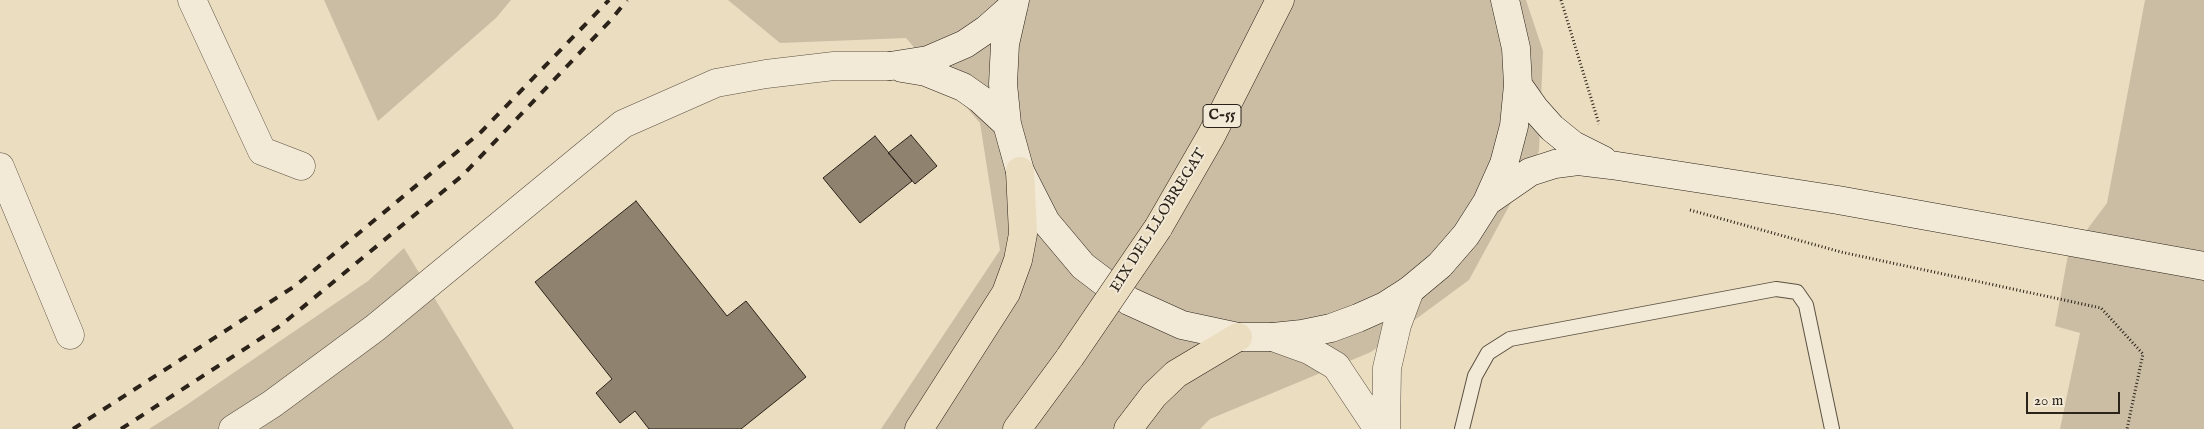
<!DOCTYPE html>
<html>
<head>
<meta charset="utf-8">
<style>
	body { margin:0 }
	#map { position:relative; width:2204px; height:429px; overflow:hidden; background:#ebddc0; font-family:"IM FELL English",serif }
	canvas { display:block }
	.scale { position:absolute; left:2026px; top:392px; width:94px; height:22px; box-sizing:border-box; border:2px solid #2b2219; border-top:0; padding-left:6px; font-size:15px; line-height:18px; white-space:nowrap; color:#2b2219; -webkit-text-stroke:4px #f2e9d6; paint-order:stroke }
</style>
</head>
<body>
<div id="map">
<canvas width="2204" height="429"></canvas>
<div class="scale">20 m</div>
</div>
<script>
const c = document.querySelector('canvas').getContext('2d');
c.lineJoin = 'round';
function paint(path, color) { c.fillStyle = color; c.fill(path, 'evenodd'); }
const toPath = rows => new Path2D(rows.map(r => 'M' + r).join(''));
function strokePath(path, color, width, dash) { c.strokeStyle = color; c.lineWidth = width; c.lineCap = dash ? 'butt' : 'round'; c.setLineDash(dash || []); c.stroke(path); }
function label(font, color, halo, rows, align = 'center') {
  c.font = font + ' "IM FELL English",serif'; c.lineWidth = 4; c.setLineDash([]); c.textBaseline = 'middle'; c.strokeStyle = halo; c.fillStyle = color; for (const [text, x, y, turn = 0] of rows) {
    c.save(); c.translate(x, y); c.rotate((+turn || 0) * Math.PI / 180); c.textAlign = isNaN(turn) ? turn : align; if (halo) c.strokeText(text, 0, 0); c.fillText(text, 0, 0); c.restore();
  }
}
const green = toPath([
	[324,0,511,0,496,18,378,121],
	[728,0,1526,0,1543,51,1539,151,1469,280,1371,352,1210,419,1200,429,881,429,1000,250,980,123,906,38,780,43],
	[2145,0,2204,0,2204,429,2060,429,2080,333,2055,326,2068,255,2107,203],
	[404,248,514,429,149,429,182,408,368,281]
]);
const building = toPath([
	[911,135,937,166,915,184,888,153,911,135],
	[875,136,912,181,860,223,823,178,875,136],
	[636,201,727,316,746,301,806,377,741,429,649,429,635,411,620,423,596,393,612,379,535,282,636,201]
]);
const path = toPath([
	[1561,0,1599,124],
	[1690,210,1841,252,2101,308,2143,354,2127,429]
]);
const lane = toPath([
	[1462,429,1475,376,1488,353,1510,339,1776,289,1797,292,1806,305,1832,429]
]);
const street = toPath([
	[192,0,262,151,301,166],
	[0,167,70,335],
	[1273,337,1309,350,1336,366,1378,429],
	[233,429,272,404,375,328,623,124,716,83,766,74,834,66,890,66],
	[1386,429,1387,368,1397,325,1410,290]
]);
const secondary = toPath([
	[1015,0,1005,44,1003,84,1007,124,1020,171,1046,222,1083,266,1129,301,1182,325,1238,337,1273,337,1302,334,1331,328,1358,318,1385,306,1410,290,1440,265,1466,235,1487,202,1504,164,1514,126,1518,85,1516,48,1505,0],
	[890,66,928,60,965,44,987,29,1014,5],
	[902,68,926,72,963,87,980,99,1007,124],
	[1518,85,1535,109,1552,128,1573,145,1603,160],
	[1488,201,1530,172,1555,164,1578,161,1611,165,1838,200,2204,266]
]);
const highway = toPath([
	[1158,228,1211,136,1280,0],
	[919,429,1006,293,1018,260,1023,234,1020,171],
	[1017,429,1070,357],
	[1128,429,1154,395,1176,374,1238,337]
]);
const rail = toPath([
	[73,429,295,286,481,132,609,0],
	[121,429,280,326,463,175,611,20,627,0]
]);
const highwayBridge = toPath([
	[1070,357,1158,228]
]);
const shields = [
	[1222,116,38]
];
const shieldNames = [
	["C-55",1222,116]
];
const streetNames = [
	["EIX DEL LLOBREGAT",1159,221,-58]
];
paint(green, '#cabda4');
paint(building, '#8f8370');
strokePath(building, '#2b2219', 1);
strokePath(lane, '#5b5143', 16);
strokePath(street, '#5b5143', 29);
strokePath(secondary, '#2b2219', 29);
strokePath(highway, '#2b2219', 29);
strokePath(path, '#2b2219', 3, [1, 2.5]);
strokePath(lane, '#f2e9d6', 14);
strokePath(street, '#f2e9d6', 28);
strokePath(secondary, '#f2e9d6', 28);
strokePath(highway, '#ebddc0', 28);
strokePath(rail, '#2b2219', 4, [9, 9]);
strokePath(highwayBridge, '#2b2219', 29, []);
strokePath(highwayBridge, '#ebddc0', 28);
for (const [x, y, w] of shields) { const box = new Path2D(); box.roundRect(x - w / 2, y - 11.5, w, 23, 4); c.fillStyle = '#f2e9d6'; c.fill(box); strokePath(box, '#2b2219', 1); }
label('bold 14px', '#2b2219', null, shieldNames);
label('15px', '#2b2219', '#f2e9d6', streetNames);
</script>
</body>
</html>
